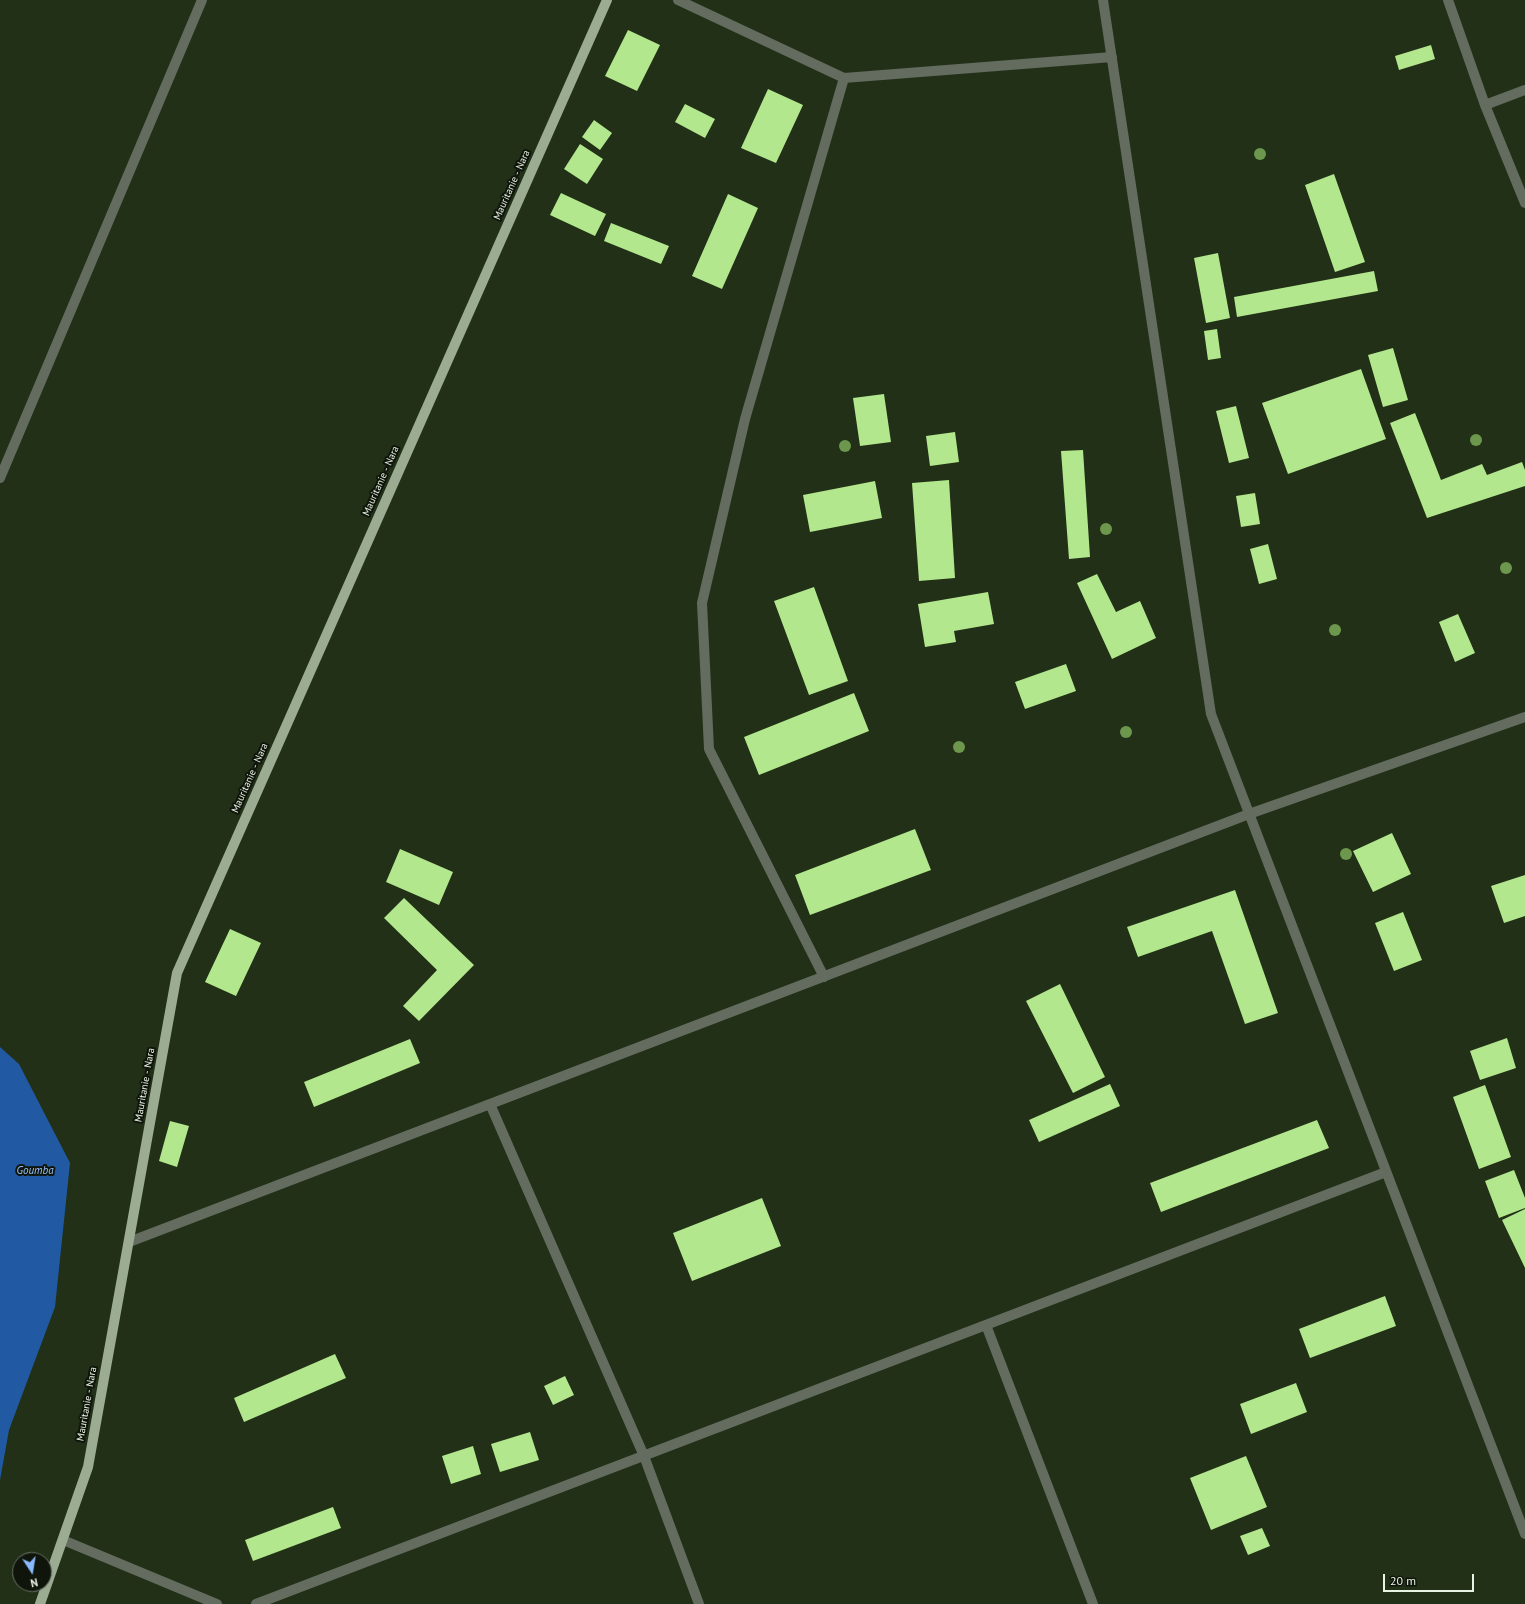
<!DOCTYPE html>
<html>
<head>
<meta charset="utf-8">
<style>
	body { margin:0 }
	#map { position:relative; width:1525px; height:1604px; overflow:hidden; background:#213017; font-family:"PT Sans",sans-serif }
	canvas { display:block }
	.north { position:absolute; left:12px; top:1552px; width:40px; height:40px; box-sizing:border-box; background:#0f150b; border:1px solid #666e61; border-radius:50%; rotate:168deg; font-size:11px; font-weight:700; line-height:16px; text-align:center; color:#e9f3e3 }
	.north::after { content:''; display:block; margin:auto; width:14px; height:18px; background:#89bafc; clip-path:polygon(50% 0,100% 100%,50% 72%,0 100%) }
	.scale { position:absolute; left:1383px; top:1574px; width:91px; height:18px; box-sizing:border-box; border:2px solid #e9f3e3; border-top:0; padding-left:5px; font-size:12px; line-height:14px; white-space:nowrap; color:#e9f3e3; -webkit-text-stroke:3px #0f150b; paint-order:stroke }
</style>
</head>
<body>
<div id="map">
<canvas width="1525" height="1604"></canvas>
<div class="north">N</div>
<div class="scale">20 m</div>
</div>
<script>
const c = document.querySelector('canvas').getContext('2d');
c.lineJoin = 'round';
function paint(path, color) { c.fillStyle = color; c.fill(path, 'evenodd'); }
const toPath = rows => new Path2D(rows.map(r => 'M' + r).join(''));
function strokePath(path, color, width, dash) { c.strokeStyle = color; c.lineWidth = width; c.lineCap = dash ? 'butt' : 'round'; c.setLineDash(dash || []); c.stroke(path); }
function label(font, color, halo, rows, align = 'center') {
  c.font = font + ' "PT Sans",sans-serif'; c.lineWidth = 4; c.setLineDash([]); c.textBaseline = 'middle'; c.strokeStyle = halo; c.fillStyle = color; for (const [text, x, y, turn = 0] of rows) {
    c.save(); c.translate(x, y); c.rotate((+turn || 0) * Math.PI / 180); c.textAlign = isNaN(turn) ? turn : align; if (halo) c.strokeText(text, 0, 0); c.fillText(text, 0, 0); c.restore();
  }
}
const water = toPath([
	[0,1047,19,1064,70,1163,55,1307,9,1430,0,1480]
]);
const building = toPath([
	[628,30,660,45,637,91,605,76],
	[1431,45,1435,59,1399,70,1395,56],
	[768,89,803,105,776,163,741,148],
	[685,104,715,119,705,138,675,122],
	[594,120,612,133,600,150,582,137],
	[580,144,603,159,587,184,564,169],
	[1334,174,1365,262,1335,272,1305,185],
	[561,193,606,214,595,236,550,215],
	[728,194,758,208,722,289,692,276],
	[611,223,669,246,661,264,604,241],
	[1218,253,1230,318,1206,323,1194,258],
	[1374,271,1378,291,1237,317,1234,297],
	[1217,329,1221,358,1208,360,1204,331],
	[1393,348,1408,400,1383,407,1368,355],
	[1361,369,1386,439,1288,474,1262,403],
	[884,394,891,442,860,446,853,398],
	[1236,406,1249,458,1229,463,1216,411],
	[1415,413,1441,480,1482,464,1487,475,1522,462,1525,470,1525,486,1427,518,1390,423],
	[955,432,959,462,930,466,926,436],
	[1083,450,1090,557,1069,559,1061,451],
	[949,480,955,578,919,581,912,483],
	[875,481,882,518,810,532,803,495],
	[1255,493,1260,524,1241,527,1236,496],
	[1268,544,1277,579,1259,584,1250,549],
	[1097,574,1116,612,1140,601,1156,638,1112,659,1077,583],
	[814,587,848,681,809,695,774,601],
	[988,592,994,624,954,631,956,642,925,647,918,604],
	[1458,614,1475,653,1455,662,1439,622],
	[1066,664,1076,691,1025,709,1015,682],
	[854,693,869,731,759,775,744,737],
	[915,829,931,870,810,915,795,875],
	[1392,833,1411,874,1373,892,1353,851],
	[400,849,453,872,439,905,386,882],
	[1525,875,1525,916,1504,923,1491,886],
	[1235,890,1278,1013,1245,1024,1212,931,1138,957,1127,927],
	[404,898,474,965,419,1021,403,1006,437,970,384,918],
	[1403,912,1422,960,1394,971,1375,923],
	[230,929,261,943,236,996,205,982],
	[1060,984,1105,1077,1073,1093,1026,1001],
	[1507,1038,1516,1068,1480,1080,1470,1051],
	[410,1039,420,1063,314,1107,304,1082],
	[1110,1084,1120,1106,1039,1142,1029,1120],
	[1485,1085,1511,1157,1479,1169,1453,1097],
	[1317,1120,1329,1148,1161,1212,1150,1183],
	[170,1121,189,1126,177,1167,159,1161],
	[1514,1170,1525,1198,1525,1208,1499,1218,1485,1181],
	[762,1198,781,1246,692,1281,673,1233],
	[1525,1209,1525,1268,1502,1220],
	[1385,1296,1396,1326,1310,1358,1299,1329],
	[335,1354,346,1378,244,1422,234,1398],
	[565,1376,574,1395,553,1405,544,1386],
	[1296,1383,1307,1412,1251,1434,1240,1404],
	[530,1432,539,1460,500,1472,491,1444],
	[473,1446,481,1474,451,1484,442,1456],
	[1246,1456,1267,1507,1211,1530,1190,1478],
	[333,1507,341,1528,253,1561,245,1540],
	[1262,1528,1270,1546,1248,1555,1240,1536]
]);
const minor = toPath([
	[678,0,844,78,1112,57],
	[1103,0,1211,714,1525,1534],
	[1448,0,1485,105,1525,203],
	[1485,105,1525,90],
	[0,478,202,0],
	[824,977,709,749,702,603,745,419,844,78],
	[490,1104,644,1456,699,1604],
	[129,1242,1249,814,1525,717],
	[986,1325,1093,1604],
	[63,1540,217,1604],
	[256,1604,1386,1172]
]);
const major = toPath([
	[40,1604,88,1467,177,973,607,0]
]);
const trees = [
	[1260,154],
	[1476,440],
	[845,446],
	[1106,529],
	[1506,568],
	[1335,630],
	[1126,732],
	[959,747],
	[1346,854]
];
const streetNames = [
	["Mauritanie - Nara",512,185,-66],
	["Mauritanie - Nara",381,481,-66],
	["Mauritanie - Nara",250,778,-66],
	["Mauritanie - Nara",145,1085,-80],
	["Mauritanie - Nara",87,1404,-80]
];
const waterNames = [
	["Goumba",35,1171]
];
paint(water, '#215aa2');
paint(building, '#b3e78d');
strokePath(minor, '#646b5f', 10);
strokePath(major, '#9cac92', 10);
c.fillStyle = '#6d974d';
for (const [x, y] of trees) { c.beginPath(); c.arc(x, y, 6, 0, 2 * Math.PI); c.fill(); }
label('10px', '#e9f3e3', '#0f150b', streetNames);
label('italic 11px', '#96c2fc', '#0f150b', waterNames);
</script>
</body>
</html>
